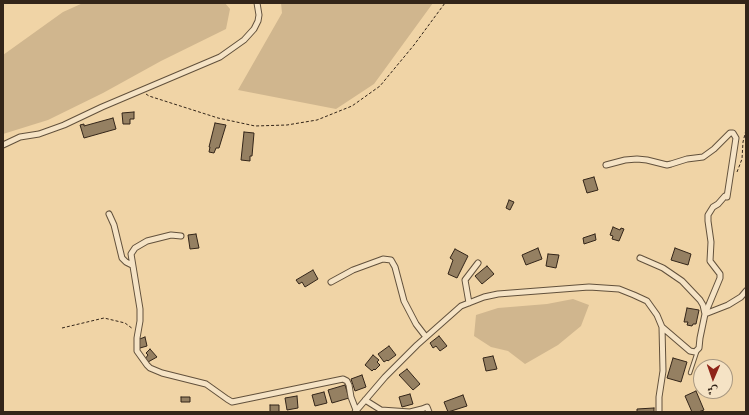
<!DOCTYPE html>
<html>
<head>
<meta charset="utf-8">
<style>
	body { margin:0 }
	#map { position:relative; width:749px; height:415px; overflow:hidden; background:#f0d4a6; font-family:"IM FELL DW Pica",Amiri,serif }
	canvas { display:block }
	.frame { position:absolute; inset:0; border:4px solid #332519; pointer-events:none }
	.north { position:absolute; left:693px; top:359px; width:40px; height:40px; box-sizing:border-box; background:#f5e3c5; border:1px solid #a79780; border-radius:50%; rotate:182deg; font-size:11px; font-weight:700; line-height:16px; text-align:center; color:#332519 }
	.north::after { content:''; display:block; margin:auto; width:14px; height:18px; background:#8f2418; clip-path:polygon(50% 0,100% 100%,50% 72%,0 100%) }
</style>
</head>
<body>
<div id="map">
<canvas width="749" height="415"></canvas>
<div class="frame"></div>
<div class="north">ش</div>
</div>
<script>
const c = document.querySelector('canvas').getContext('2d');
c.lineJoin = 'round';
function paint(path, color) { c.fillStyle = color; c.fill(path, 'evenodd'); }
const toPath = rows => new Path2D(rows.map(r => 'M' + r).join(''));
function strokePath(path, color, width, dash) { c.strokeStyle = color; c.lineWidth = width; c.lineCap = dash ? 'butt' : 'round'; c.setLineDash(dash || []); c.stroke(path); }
const green = toPath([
	[83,3,225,3,230,9,226,29,161,61,103,93,48,120,3,134,3,55,63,12],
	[281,3,433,3,374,84,336,109,238,90,282,13],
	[573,299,589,305,581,326,558,345,525,364,508,351,491,347,474,336,476,315,498,308,547,304]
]);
const building = toPath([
	[134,112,134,119,130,119,130,124,123,124,122,113,134,112],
	[113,118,116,129,84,138,80,125,84,124,84,126,113,118],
	[215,123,226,125,219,148,216,148,214,153,209,152,210,147,209,147,215,123],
	[244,132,254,133,252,156,250,156,250,161,241,160,244,132],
	[594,177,598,190,587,193,583,180,594,177],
	[509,200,514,202,510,210,506,208,509,200],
	[613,227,620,230,621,228,624,229,619,241,612,239,613,236,610,235,613,227],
	[196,234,199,248,190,249,188,235,196,234],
	[595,234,596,240,584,244,583,238,595,234],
	[538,248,542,259,526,265,522,255,538,248],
	[675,248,691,254,688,265,671,260,675,248],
	[455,249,468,256,457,278,448,274,453,260,450,258,455,249],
	[548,254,559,255,556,268,546,266,548,254],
	[487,266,494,274,482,284,475,276,487,266],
	[313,270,318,279,305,287,302,282,299,284,296,280,313,270],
	[687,308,699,310,696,324,693,324,692,326,687,325,688,322,684,322,687,308],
	[439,336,447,346,440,351,436,346,433,348,430,343,439,336],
	[145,337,147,346,140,348,137,340,145,337],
	[389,346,396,355,388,361,387,360,384,362,378,354,389,346],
	[150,349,157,357,148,362,145,359,148,355,146,353,150,349],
	[373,355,379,360,377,362,380,365,375,370,374,369,372,371,365,365,373,355],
	[493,356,497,369,486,371,483,358,493,356],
	[673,358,687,362,681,382,667,378,673,358],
	[407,369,420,384,413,390,399,375,407,369],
	[362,375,366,387,355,391,351,379,362,375],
	[345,385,349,398,332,403,328,390,345,385],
	[696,391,704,410,698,412,692,412,685,396,696,391],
	[324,392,327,403,315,406,312,395,324,392],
	[410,394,413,404,402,407,399,397,410,394],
	[463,395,467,406,448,412,444,402,463,395],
	[297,396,298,408,287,410,285,398,297,396],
	[181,397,190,397,190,402,181,402,181,397],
	[270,405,279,405,279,412,270,412,270,405],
	[654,408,654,412,637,412,637,409,654,408]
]);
const path = toPath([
	[146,94,149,96,218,118,255,126,287,125,317,120,352,106,380,86,414,45,445,3],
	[737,172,742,159,743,142,746,130],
	[62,328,104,318,125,323,133,329]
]);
const service = toPath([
	[690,373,697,352]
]);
const minor = toPath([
	[3,145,20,137,39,134,64,125,102,107,220,57,244,40,254,29,258,21,259,15,257,3],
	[606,165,625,160,637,159,647,160,667,165,671,164,687,159,703,157,714,149,730,133,733,133,736,138,727,197,725,196,718,204,713,207,708,215,708,221,711,242,710,261,720,274,720,278,705,314,700,338,699,348,695,352,690,351,662,327],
	[109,214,114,225,122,258,126,262,132,265],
	[181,236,171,235,147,241,135,248,131,254,140,309,140,321,137,338,137,351,147,365,150,368,162,373,206,384,227,399,232,402,343,379,347,381,349,385,351,397,356,410],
	[640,258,663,268,682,281,700,300,703,305,705,314,728,305,741,297,746,291],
	[331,282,353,270,383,259,391,260,395,267,404,301,416,324,426,337],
	[469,303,465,280,478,263],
	[365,400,381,410,410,412,422,409,427,407,429,412],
	[355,412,385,377,417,345,461,306,484,297,498,294,589,287,619,289,634,295,647,301,657,315,662,327,663,371,659,397,659,412]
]);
paint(green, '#d0b68e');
paint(building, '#958062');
strokePath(building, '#332519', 1);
strokePath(service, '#62513c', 4.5);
strokePath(minor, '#62513c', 7);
strokePath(path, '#332519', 1, [3, 2]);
strokePath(service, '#f5e3c5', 2.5);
strokePath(minor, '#f5e3c5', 5);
</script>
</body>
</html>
